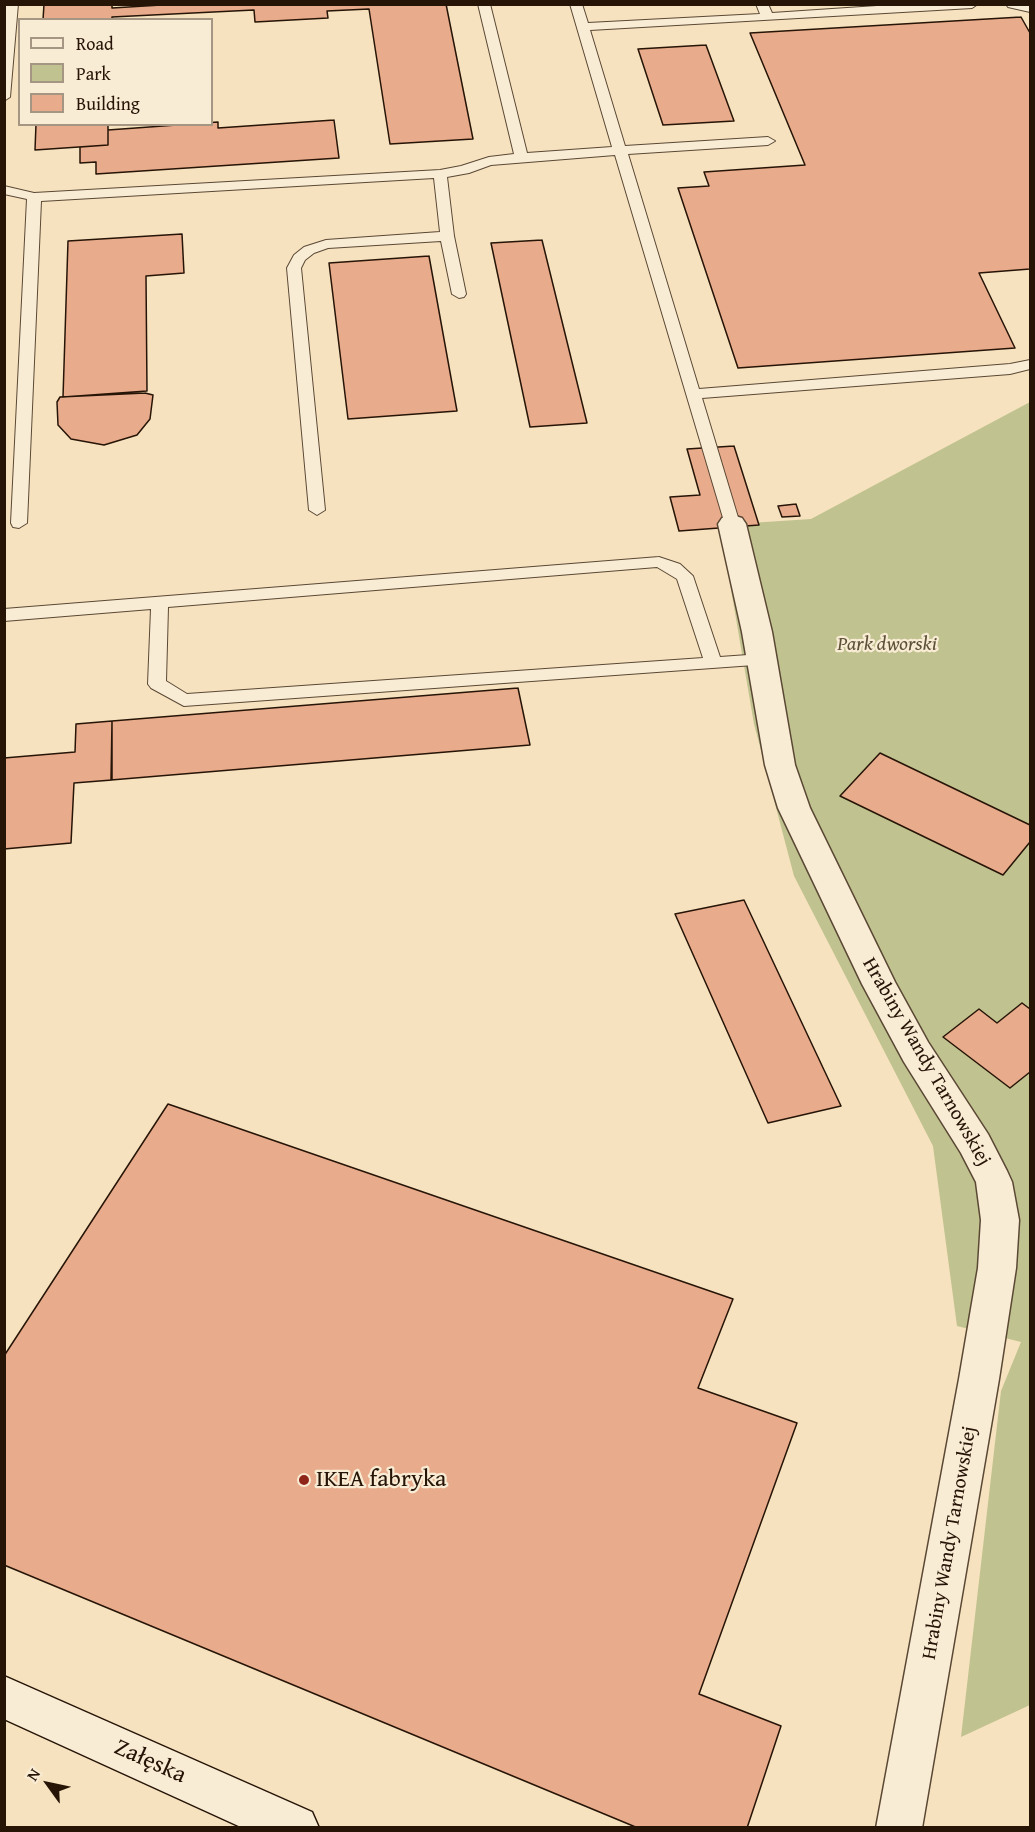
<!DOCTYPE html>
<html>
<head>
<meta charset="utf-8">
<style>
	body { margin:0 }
	#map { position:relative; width:1035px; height:1832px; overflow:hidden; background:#f6e2be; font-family:"Gentium Book Plus",serif }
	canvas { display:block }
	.frame { position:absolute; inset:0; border:6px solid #261407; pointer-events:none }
	.legend { position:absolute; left:18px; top:18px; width:195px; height:108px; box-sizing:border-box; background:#f9ecd5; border:2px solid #a59683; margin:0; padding:8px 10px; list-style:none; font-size:18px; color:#261407 }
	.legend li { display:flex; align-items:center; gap:12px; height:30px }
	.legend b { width:30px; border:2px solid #a59683 }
	.north { position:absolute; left:18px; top:1754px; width:60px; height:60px; -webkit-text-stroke:4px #f9ecd5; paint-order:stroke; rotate:303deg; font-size:16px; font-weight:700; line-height:24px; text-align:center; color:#261407 }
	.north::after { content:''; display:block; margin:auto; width:21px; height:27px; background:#261407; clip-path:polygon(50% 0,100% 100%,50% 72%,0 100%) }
</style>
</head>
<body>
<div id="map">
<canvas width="1035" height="1832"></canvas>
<div class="frame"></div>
<ul class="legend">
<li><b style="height:8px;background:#f9ecd5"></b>Road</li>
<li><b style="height:16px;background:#c0c28f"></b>Park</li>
<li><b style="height:16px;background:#e8ab8b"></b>Building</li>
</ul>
<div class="north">N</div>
</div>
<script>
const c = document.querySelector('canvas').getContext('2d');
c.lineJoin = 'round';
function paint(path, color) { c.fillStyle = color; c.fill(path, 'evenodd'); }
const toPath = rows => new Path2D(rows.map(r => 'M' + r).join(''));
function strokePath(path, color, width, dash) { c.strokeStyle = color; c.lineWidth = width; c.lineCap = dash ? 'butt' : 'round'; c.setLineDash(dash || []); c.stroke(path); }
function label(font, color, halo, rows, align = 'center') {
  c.font = font + ' "Gentium Book Plus",serif'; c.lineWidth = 4.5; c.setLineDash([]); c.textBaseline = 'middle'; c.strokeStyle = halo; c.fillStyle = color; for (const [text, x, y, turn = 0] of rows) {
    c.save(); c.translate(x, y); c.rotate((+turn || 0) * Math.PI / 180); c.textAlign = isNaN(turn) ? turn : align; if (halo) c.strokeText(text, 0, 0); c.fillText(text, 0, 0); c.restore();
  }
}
const green = toPath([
	[1030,402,1030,1705,961,1737,1001,1391,1021,1342,957,1326,933,1146,794,876,754,724,720,525,811,519]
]);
const building = toPath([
	[44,4,112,4,112,8,178,4,446,4,473,139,390,144,369,9,327,11,328,18,255,22,254,10,112,17,112,20,43,20,44,4],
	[1021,17,1030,33,1030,269,979,273,1015,348,738,368,678,188,709,186,704,172,805,165,750,33,1021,17],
	[706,45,734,121,663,125,638,49,706,45],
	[334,120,339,158,96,174,96,162,80,163,80,147,108,145,108,130,218,122,218,128,334,120],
	[36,124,108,124,108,145,35,150,36,124],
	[182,234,184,273,146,276,147,391,63,397,68,241,182,234],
	[542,240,587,423,530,427,491,243,542,240],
	[429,256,457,411,348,419,329,263,429,256],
	[145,393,153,395,150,419,137,435,104,445,71,439,58,425,57,402,60,397,145,393],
	[734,446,759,525,679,531,670,497,700,495,687,449,734,446],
	[796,504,800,516,782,517,778,506,796,504],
	[518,688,530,745,111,780,112,721,518,688],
	[112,721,112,780,74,783,71,843,4,849,4,758,75,752,76,724,112,721],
	[880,753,1030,825,1030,842,1003,875,840,796,880,753],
	[744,900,841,1106,768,1123,675,914,744,900],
	[1022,1003,1030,1009,1030,1072,1010,1088,943,1037,979,1009,997,1023,1022,1003],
	[168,1104,733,1299,698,1388,797,1423,699,1694,781,1726,747,1828,638,1828,4,1565,4,1356,168,1104]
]);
const lane = toPath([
	[6,4,18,4,10,97,4,101,6,4],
	[478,4,490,4,527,153,612,147,570,4,582,4,588,23,760,14,756,4,768,4,772,13,907,4,978,4,972,8,590,30,625,146,768,137,775,141,768,145,628,154,699,389,1010,364,1030,360,1030,369,1010,374,702,398,740,524,732,529,726,528,615,155,491,165,469,173,447,177,454,236,466,294,464,297,459,298,452,294,441,241,328,248,314,253,305,260,301,268,325,510,317,515,309,510,287,268,294,255,304,247,326,240,440,232,434,178,41,201,27,523,19,528,13,527,11,523,27,199,4,194,4,186,34,193,440,170,461,166,489,157,514,154,478,4],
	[1006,4,1030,4,1030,12,1008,7,1006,4],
	[659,557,680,564,693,576,720,657,762,654,768,656,771,660,768,664,184,706,151,688,148,684,151,609,4,621,4,609,659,557],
	[657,567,677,579,703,658,187,694,166,681,168,607,657,567]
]);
const street = toPath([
	[732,515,742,518,746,524,772,632,795,765,810,808,895,982,928,1042,988,1134,1007,1171,1012,1182,1019,1220,1016,1268,999,1379,922,1828,876,1828,959,1379,978,1268,981,1220,976,1182,961,1153,904,1062,862,984,778,808,765,765,742,632,718,524,722,518,732,515]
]);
const secondary = toPath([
	[4,1676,312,1812,319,1828,243,1828,4,1719,4,1676]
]);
const markers = [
	[304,1480,6,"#8f2418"]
];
const parkNames = [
	["Park dworski",887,645]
];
const streetNames = [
	["Hrabiny Wandy Tarnowskiej",926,1062,60],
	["Hrabiny Wandy Tarnowskiej",950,1543,-80]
];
const nearPoinames = [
	["IKEA fabryka",316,1480]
];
const nearStreetnames = [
	["Załęska",150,1762,24]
];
paint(green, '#c0c28f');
paint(building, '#e8ab8b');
strokePath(building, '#261407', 1.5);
strokePath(lane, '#5a4835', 2);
strokePath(street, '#5a4835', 3);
strokePath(secondary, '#261407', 3);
paint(lane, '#f9ecd5');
paint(street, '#f9ecd5');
paint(secondary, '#f9ecd5');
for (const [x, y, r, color] of markers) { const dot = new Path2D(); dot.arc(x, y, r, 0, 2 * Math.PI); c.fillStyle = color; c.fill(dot); strokePath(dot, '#f9ecd5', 2); }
label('italic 20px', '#5c5137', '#f9ecd5', parkNames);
label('20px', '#261407', '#f9ecd5', streetNames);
label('24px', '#261407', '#f9ecd5', nearPoinames, 'left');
label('24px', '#261407', '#f9ecd5', nearStreetnames);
</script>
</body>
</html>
